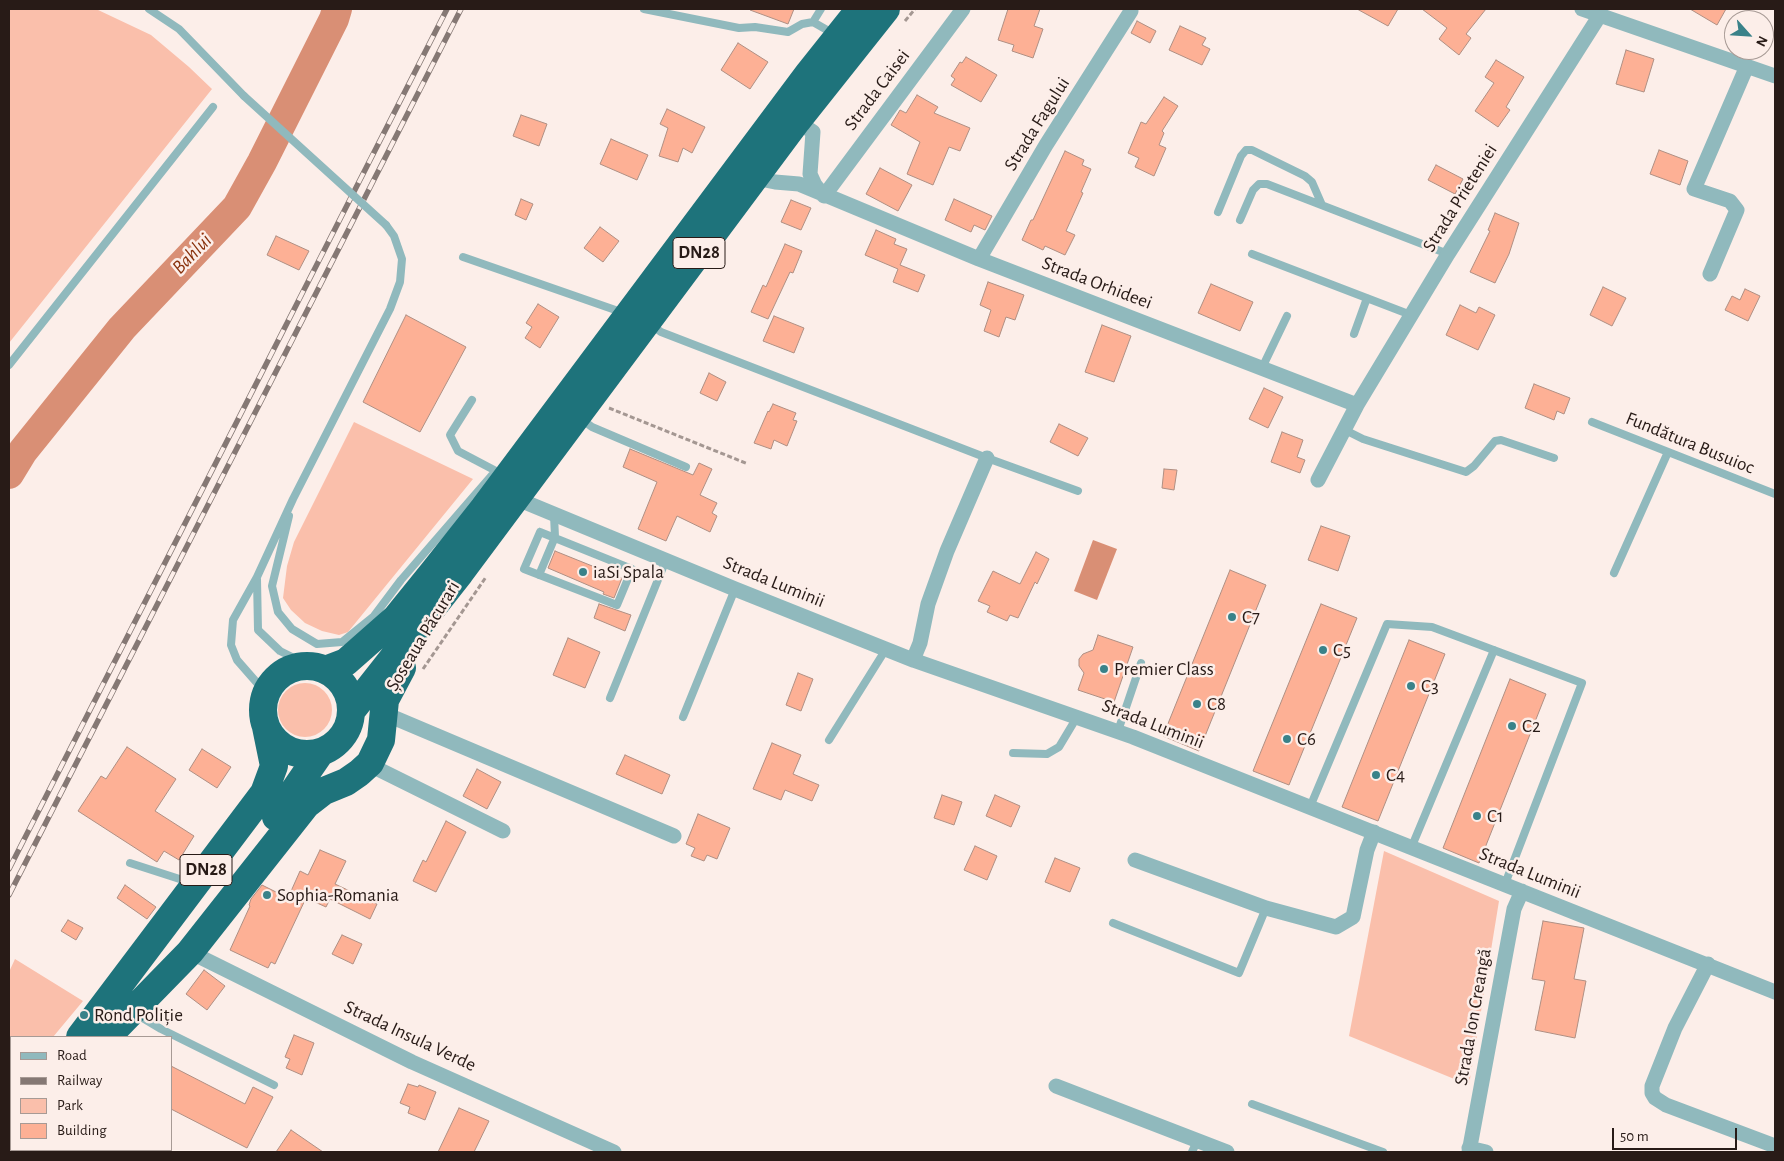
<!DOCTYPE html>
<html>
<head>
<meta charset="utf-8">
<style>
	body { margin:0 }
	#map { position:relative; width:1784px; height:1161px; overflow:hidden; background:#fceee9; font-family:"Alegreya Sans",sans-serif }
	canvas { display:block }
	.frame { position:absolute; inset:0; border:10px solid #281b17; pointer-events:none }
	.legend { position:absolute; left:10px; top:1036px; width:162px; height:115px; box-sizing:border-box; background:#fceee9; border:1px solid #a79a95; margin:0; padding:6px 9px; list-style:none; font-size:15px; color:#281b17 }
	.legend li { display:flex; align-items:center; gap:10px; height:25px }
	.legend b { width:25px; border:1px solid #a79a95 }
	.north { position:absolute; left:1724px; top:10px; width:50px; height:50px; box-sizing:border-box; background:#fceee9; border:1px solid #a79a95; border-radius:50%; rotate:116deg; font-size:14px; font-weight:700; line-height:20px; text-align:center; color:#281b17 }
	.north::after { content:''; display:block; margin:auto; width:18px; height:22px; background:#3a8289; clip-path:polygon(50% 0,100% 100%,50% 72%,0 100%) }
	.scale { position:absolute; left:1612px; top:1128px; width:125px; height:22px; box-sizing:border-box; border:2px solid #281b17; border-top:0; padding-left:6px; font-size:15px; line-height:18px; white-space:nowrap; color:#281b17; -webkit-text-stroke:4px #fceee9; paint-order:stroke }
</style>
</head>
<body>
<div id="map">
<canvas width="1784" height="1161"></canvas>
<div class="frame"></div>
<ul class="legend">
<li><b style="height:6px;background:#90b9bd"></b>Road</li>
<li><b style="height:6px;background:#857874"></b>Railway</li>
<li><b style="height:14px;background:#fabfab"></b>Park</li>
<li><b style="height:14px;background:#fdb095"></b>Building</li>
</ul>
<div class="north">N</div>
<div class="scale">50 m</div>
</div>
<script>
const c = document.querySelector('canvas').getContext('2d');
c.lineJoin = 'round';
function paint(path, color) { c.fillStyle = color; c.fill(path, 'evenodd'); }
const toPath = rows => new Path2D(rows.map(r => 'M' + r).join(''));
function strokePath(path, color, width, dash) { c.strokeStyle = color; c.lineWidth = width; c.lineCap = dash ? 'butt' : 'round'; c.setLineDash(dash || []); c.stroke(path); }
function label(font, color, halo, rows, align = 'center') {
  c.font = font + ' "Alegreya Sans",sans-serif'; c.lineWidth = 5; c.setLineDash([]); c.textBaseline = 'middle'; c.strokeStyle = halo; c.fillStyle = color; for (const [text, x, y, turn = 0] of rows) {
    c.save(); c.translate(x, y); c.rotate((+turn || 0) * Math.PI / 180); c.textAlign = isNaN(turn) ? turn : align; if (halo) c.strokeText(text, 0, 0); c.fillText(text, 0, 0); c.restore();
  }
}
const green = toPath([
	[9,9,96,9,151,35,189,67,212,89,9,343],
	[354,422,473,479,348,632,339,635,322,631,305,623,291,610,283,598,287,566,294,542],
	'278 710a27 27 0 1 1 54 0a27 27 0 1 1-54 0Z',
	[1384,851,1499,901,1469,1085,1349,1036],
	[15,959,83,1001,53,1037,11,1037,11,1064,9,1062,9,972]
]);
const water = toPath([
	[1093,540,1117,549,1097,600,1074,591]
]);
const river = toPath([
	[9,474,23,451,122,328,237,207,262,162,334,19,337,9]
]);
const building = toPath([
	[750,9,794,9,788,24,750,10,750,9],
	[1008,9,1040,9,1034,26,1043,29,1033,58,1012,51,1014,45,998,40,1008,9],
	[1357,9,1398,9,1388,26,1357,9],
	[1422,9,1486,9,1466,34,1471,38,1459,55,1439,39,1447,28,1422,9],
	[1690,9,1726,9,1717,25,1690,9],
	[1137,21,1156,31,1150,43,1131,33,1137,21],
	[1180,26,1206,38,1202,45,1210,49,1202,65,1169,50,1180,26],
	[738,43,768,62,750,89,721,70,738,43],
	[1626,50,1654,59,1644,92,1616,84,1626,50],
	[966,57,997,75,981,102,951,85,955,79,951,76,960,62,962,63,966,57],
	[1496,60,1524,77,1506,107,1510,110,1498,127,1475,111,1494,83,1485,77,1496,60],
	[917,95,938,107,934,113,970,128,960,151,949,147,933,185,907,174,920,142,891,125,900,110,906,113,917,95],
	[1164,97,1178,106,1162,131,1164,133,1159,145,1166,148,1154,176,1135,167,1139,158,1128,153,1141,122,1146,124,1164,97],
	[667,109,705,127,692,153,683,148,678,162,659,156,668,128,660,124,667,109],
	[521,115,547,124,539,146,513,136,521,115],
	[611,139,648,155,637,180,600,164,611,139],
	[1659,150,1688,161,1680,185,1650,174,1659,150],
	[1065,151,1084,160,1082,165,1091,169,1081,192,1083,193,1066,231,1075,235,1065,255,1045,246,1043,250,1022,240,1031,220,1033,220,1065,151],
	[1436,165,1463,179,1455,194,1428,180,1436,165],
	[880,168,912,185,898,211,866,194,880,168],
	[521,199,533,204,526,220,515,215,521,199],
	[954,199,992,216,985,230,974,225,971,232,945,220,954,199],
	[791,200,811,208,801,230,781,222,791,200],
	[1495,213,1519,223,1509,254,1495,283,1470,272,1490,231,1488,230,1495,213],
	[600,227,619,241,603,262,584,248,600,227],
	[876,230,896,239,894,244,907,249,900,265,925,275,918,292,893,282,898,269,865,255,876,230],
	[276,236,309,251,299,270,267,255,276,236],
	[785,244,802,251,793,273,790,272,768,319,751,312,763,285,766,287,785,244],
	[988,282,1024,295,1015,320,1006,317,999,337,984,331,991,310,980,305,988,282],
	[1211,284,1253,302,1240,331,1198,313,1211,284],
	[1603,287,1626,298,1612,326,1590,315,1603,287],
	[1745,289,1760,296,1748,321,1725,310,1732,296,1740,300,1745,289],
	[538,304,559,317,540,348,525,338,532,327,526,323,538,304],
	[1460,305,1476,313,1479,307,1495,315,1478,350,1446,335,1460,305],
	[406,315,466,347,420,432,363,402,406,315],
	[774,316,804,328,794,353,763,341,774,316],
	[1102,325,1131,336,1114,382,1085,372,1102,325],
	[709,373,726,382,717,401,700,393,709,373],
	[1534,384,1570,398,1564,414,1557,411,1554,420,1525,408,1534,384],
	[1264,388,1283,397,1268,428,1249,419,1264,388],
	[773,404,796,413,793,420,797,421,787,446,774,440,771,449,754,443,768,411,769,412,773,404],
	[1059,424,1088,438,1078,456,1050,442,1059,424],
	[1282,432,1303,440,1297,457,1305,460,1300,473,1271,462,1282,432],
	[630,449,693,475,699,463,712,469,700,495,717,503,712,513,717,516,710,532,677,516,666,541,638,529,657,482,623,467,630,449],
	[1164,469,1177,470,1174,490,1162,488,1164,469],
	[1321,526,1350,536,1338,571,1308,560,1321,526],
	[555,551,622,578,614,598,603,594,604,592,548,568,555,551],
	[1036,552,1049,559,1037,584,1035,582,1018,618,1010,615,1007,621,987,612,990,606,978,601,993,571,1020,584,1036,552],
	[1230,570,1266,585,1199,751,1163,736,1230,570],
	[599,604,631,615,625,631,594,618,599,604],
	[1321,604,1357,618,1289,785,1253,771,1321,604],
	[1098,635,1133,647,1114,702,1078,690,1084,673,1079,666,1079,659,1083,654,1093,650,1098,635],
	[568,638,600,652,585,688,553,675,568,638],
	[1409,640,1445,654,1378,821,1342,807,1409,640],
	[798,673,813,679,801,711,786,705,798,673],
	[1510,679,1546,694,1479,863,1443,848,1510,679],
	[772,743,801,755,793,774,819,785,812,801,785,790,781,800,753,789,772,743],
	[127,747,176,779,155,811,194,836,179,860,164,851,157,862,78,811,101,776,106,779,127,747],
	[202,749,231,767,217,788,189,770,202,749],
	[625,755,670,775,662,794,616,774,625,755],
	[477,769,501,782,487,809,463,796,477,769],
	[942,795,962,802,954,825,934,818,942,795],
	[995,795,1020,806,1011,827,986,816,995,795],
	[698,814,730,828,717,859,707,855,704,861,691,856,695,848,686,844,698,814],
	[446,821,466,832,436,892,413,881,423,860,426,862,446,821],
	[975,846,997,856,987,880,964,870,975,846],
	[320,850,346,861,335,884,377,904,370,919,330,899,326,907,306,898,275,964,271,962,268,968,230,950,250,906,249,905,251,899,262,885,288,898,300,871,308,875,320,850],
	[1055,858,1080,868,1070,892,1045,882,1055,858],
	[125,885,156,907,147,919,117,898,125,885],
	[68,920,83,928,76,940,61,931,68,920],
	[1543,921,1584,928,1574,979,1586,981,1575,1038,1535,1030,1545,981,1532,979,1543,921],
	[342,935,362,944,353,964,332,954,342,935],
	[204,970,225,986,207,1010,186,994,204,970],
	[294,1035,314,1043,302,1075,286,1068,290,1059,285,1057,294,1035],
	[171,1066,245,1104,253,1087,273,1097,247,1148,171,1109,171,1066],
	[408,1084,418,1087,419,1085,436,1092,425,1120,408,1113,410,1107,400,1103,408,1084],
	[459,1108,489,1121,474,1152,438,1152,459,1108],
	[291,1130,323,1152,276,1152,291,1130]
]);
const path = toPath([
	[905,21,915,9],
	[609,408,748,464],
	[423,669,486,577]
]);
const lane = toPath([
	[149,9,179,29,244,96],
	[644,9,739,28,755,27,788,32,802,24,813,22,834,34],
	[813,22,821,9],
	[1218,212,1241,156,1246,150,1252,150,1305,176,1312,182,1322,205],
	[1240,220,1253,190,1259,184,1267,184,1448,254],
	[1252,254,1411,315],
	[463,257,624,313],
	[650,324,661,332,987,458,1078,491],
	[1354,334,1367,298],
	[9,365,213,107],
	[1262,368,1287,316],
	[472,400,450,435,458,451,496,471],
	[581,419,592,427,686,467],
	[1592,422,1775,494],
	[1345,430,1363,439,1466,472,1474,466,1495,441,1501,440,1554,458],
	[289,516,272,586,278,612,292,629,317,644,342,642,374,616,401,580,492,475],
	[540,532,632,569,617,605,524,569,540,532],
	[1614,573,1668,452],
	[539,575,555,537,554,515],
	[257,579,258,630,280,651,310,666],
	[265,696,258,684,237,660,231,645,233,620,257,577,293,499,390,309,400,282,402,259,394,236,386,225],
	[610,698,666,560],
	[683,717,735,589],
	[1118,731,1141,663],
	[829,740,886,649],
	[1013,753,1047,754,1059,747,1077,717],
	[1310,807,1387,624,1432,627,1582,683,1505,884],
	[1412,846,1494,650],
	[130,863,192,883],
	[1113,923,1239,973,1266,908],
	[136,1014,161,1029,274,1085],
	[1252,1104,1383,1152],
	[1192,1152,1197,1141]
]);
const street = toPath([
	[1582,9,1775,76],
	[797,121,813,132,810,174,815,185,823,195],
	[755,178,775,182,799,184,979,259,1357,405],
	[824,196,963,9],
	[979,259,1046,145,1131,11],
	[1710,274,1737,210,1730,201,1694,189,1747,66],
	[1318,480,1357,405,1448,254,1600,15],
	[515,498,735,589,913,660,1133,737,1775,992],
	[913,660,920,643,928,604,947,551,987,458],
	[383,713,674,836],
	[370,763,380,770,503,831],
	[1135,860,1266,908,1336,927,1353,917,1367,850,1374,832],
	[190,952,412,1062,614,1152],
	[1708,964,1675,1028,1652,1086,1652,1093,1655,1098,1666,1105,1775,1146],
	[1056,1086,1227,1152],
	[1469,1148,1486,1152],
	[1469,1152,1514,909,1522,891]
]);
const highway = toPath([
	'263 710a44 44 0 1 1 88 0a44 44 0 1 1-88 0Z',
	[325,670,346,662,396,618,434,571,484,508,809,73,860,9],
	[352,710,460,573,797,121,886,9],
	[276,817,320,753],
	[80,1037,264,793,274,766,266,727],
	[107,1037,190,952,306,805,324,791,346,782,359,773,370,763,381,740,385,700,402,668],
	[9,1127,11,1124],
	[18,1152,20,1150]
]);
const rail = toPath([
	[9,869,447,9],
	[9,895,461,9]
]);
const laneBridge = toPath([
	[244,96,386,225]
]);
const markers = [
	[583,572,5,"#3a8289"],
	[1232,617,5,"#3a8289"],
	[1323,650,5,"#3a8289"],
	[1104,669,5,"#3a8289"],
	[1411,686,5,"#3a8289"],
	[1197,704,5,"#3a8289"],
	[1512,726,5,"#3a8289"],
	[1287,739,5,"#3a8289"],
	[1376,775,5,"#3a8289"],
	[1477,816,5,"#3a8289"],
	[267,895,5,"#3a8289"],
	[84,1015,5,"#3a8289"]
];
const shields = [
	[699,253,52],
	[206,870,52]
];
const shieldNames = [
	["DN28",699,253],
	["DN28",206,870]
];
const streetNames = [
	["Strada Caisei",877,90,-53],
	["Strada Fagului",1037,124,-58],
	["Strada Prieteniei",1460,198,-58],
	["Strada Orhideei",1097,283,21],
	["Fundătura Busuioc",1690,443,22],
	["Strada Luminii",774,582,22],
	["Șoseaua Păcurari",423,636,-59],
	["Strada Luminii",1153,724,21],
	["Strada Luminii",1530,873,22],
	["Strada Ion Creangă",1473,1017,-80],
	["Strada Insula Verde",410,1036,25]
];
const poiNames = [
	["iaSi Spala",593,572],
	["C7",1242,617],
	["C5",1333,650],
	["Premier Class",1114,669],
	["C3",1421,686],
	["C8",1207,704],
	["C2",1522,726],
	["C6",1297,739],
	["C4",1386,775],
	["C1",1487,816],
	["Sophia-Romania",277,895],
	["Rond Poliție",94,1015]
];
const waterNames = [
	["Bahlui",192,254,-46]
];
paint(green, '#fabfab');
paint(water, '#d98f75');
strokePath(river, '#d98f75', 30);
paint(building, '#fdb095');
strokePath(building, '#af8f83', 1);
strokePath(path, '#a49792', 3, [5, 2.5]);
strokePath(lane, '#90b9bd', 8);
strokePath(street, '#90b9bd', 15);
strokePath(highway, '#1e737b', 28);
strokePath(rail, '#857874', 5.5);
strokePath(rail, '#fceee9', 4, [11]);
strokePath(laneBridge, '#90b9bd', 8);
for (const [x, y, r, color] of markers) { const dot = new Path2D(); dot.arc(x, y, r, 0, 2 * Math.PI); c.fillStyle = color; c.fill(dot); strokePath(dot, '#fceee9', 2); }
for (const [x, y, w] of shields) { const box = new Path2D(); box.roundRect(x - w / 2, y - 15.5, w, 31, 4); c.fillStyle = '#fceee9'; c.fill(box); strokePath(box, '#281b17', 1); }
label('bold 18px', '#281b17', null, shieldNames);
label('19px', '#281b17', '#fceee9', streetNames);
label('19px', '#281b17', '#fceee9', poiNames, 'left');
label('italic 20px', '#88310c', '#fceee9', waterNames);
</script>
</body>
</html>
